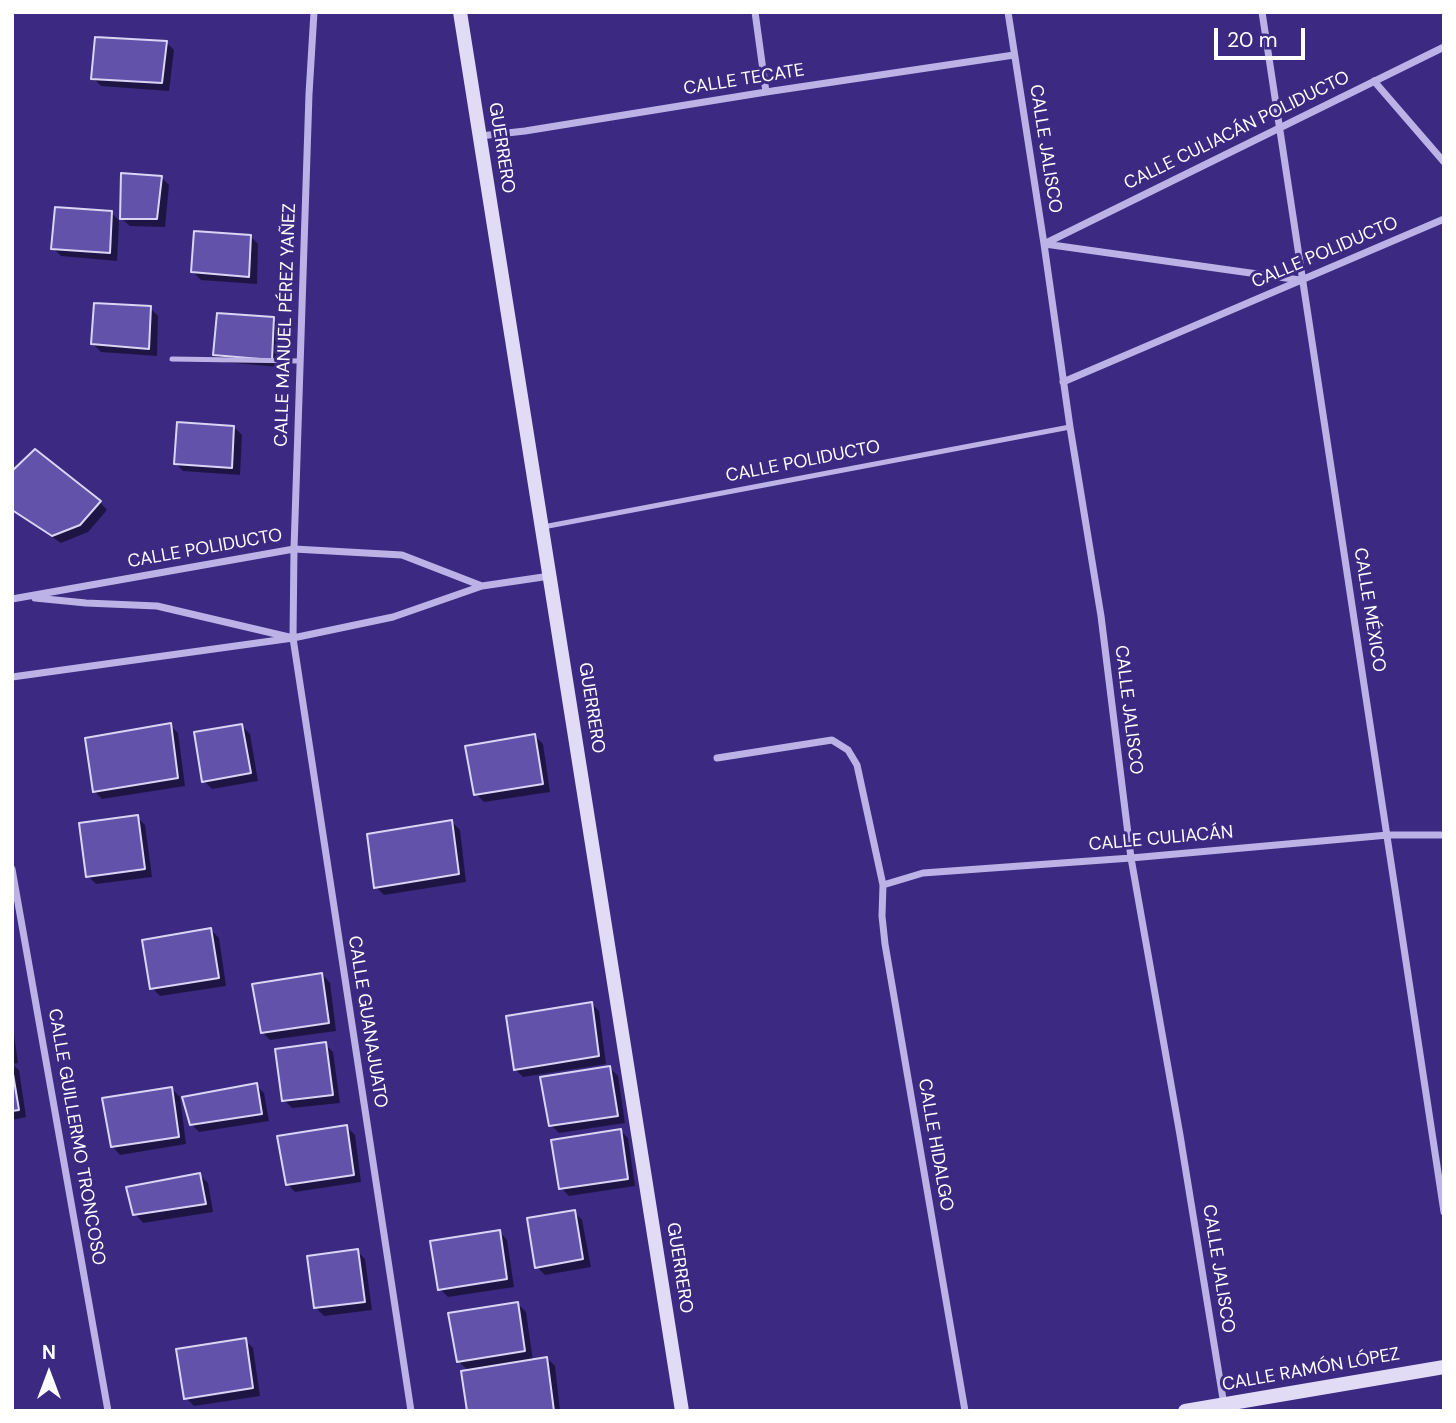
<!DOCTYPE html>
<html>
<head>
<meta charset="utf-8">
<style>
	body { margin:0 }
	#map { position:relative; width:1456px; height:1423px; overflow:hidden; background:#3b2982; font-family:"DM Sans",sans-serif }
	canvas { display:block }
	.frame { position:absolute; inset:0; border:14px solid #fff; pointer-events:none }
	.north { position:absolute; left:14px; top:1339px; width:70px; height:70px; -webkit-text-stroke:5px #3b2982; paint-order:stroke; rotate:0deg; font-size:19px; font-weight:700; line-height:28px; text-align:center; color:#fff }
	.north::after { content:''; display:block; margin:auto; width:24px; height:32px; background:#fff; clip-path:polygon(50% 0,100% 100%,50% 72%,0 100%) }
	.scale { position:absolute; left:1214px; top:28px; width:91px; height:32px; box-sizing:border-box; border:4px solid #fff; border-top:0; padding-left:9px; font-size:21px; line-height:24px; white-space:nowrap; color:#fff; -webkit-text-stroke:5px #3b2982; paint-order:stroke }
</style>
</head>
<body>
<div id="map">
<canvas width="1456" height="1423"></canvas>
<div class="frame"></div>
<div class="north">N</div>
<div class="scale">20 m</div>
</div>
<script>
const c = document.querySelector('canvas').getContext('2d');
c.lineJoin = 'round';
function paint(path, color) { c.fillStyle = color; c.fill(path, 'evenodd'); }
const toPath = rows => new Path2D(rows.map(r => 'M' + r).join(''));
function strokePath(path, color, width, dash) { c.strokeStyle = color; c.lineWidth = width; c.lineCap = dash ? 'butt' : 'round'; c.setLineDash(dash || []); c.stroke(path); }
function label(font, color, halo, rows, align = 'center') {
  c.font = font + ' "DM Sans",sans-serif'; c.lineWidth = 6; c.setLineDash([]); c.textBaseline = 'middle'; c.strokeStyle = halo; c.fillStyle = color; for (const [text, x, y, turn = 0] of rows) {
    c.save(); c.translate(x, y); c.rotate((+turn || 0) * Math.PI / 180); c.textAlign = isNaN(turn) ? turn : align; if (halo) c.strokeText(text, 0, 0); c.fillText(text, 0, 0); c.restore();
  }
}
const shadow = toPath([
	[166,42,174,50,169,91,101,86,93,78],
	[161,177,169,185,165,227,130,226,121,218],
	[111,212,119,221,117,261,61,256,53,248],
	[250,236,258,244,257,284,201,280,193,272],
	[150,308,158,316,157,356,101,352,93,344],
	[273,319,281,327,279,367,223,362,215,354],
	[234,427,242,435,240,475,183,471,175,463],
	[100,502,107,510,88,532,61,543,12,510],
	[170,725,178,733,185,786,102,799,94,791],
	[242,726,250,734,258,781,212,789,204,781],
	[535,736,543,744,550,792,484,802,476,794],
	[137,817,145,825,152,877,96,884,88,876],
	[452,822,460,830,466,882,384,895,376,887],
	[211,930,219,938,226,986,160,996,152,988],
	[322,974,330,983,336,1031,270,1040,262,1032],
	[591,1003,599,1011,606,1064,523,1077,515,1069],
	[12,1020,18,1063,12,1064],
	[325,1044,333,1052,340,1103,292,1108,284,1100],
	[12,1064,19,1070,26,1117,12,1120],
	[610,1068,618,1076,625,1123,559,1133,551,1125],
	[256,1085,264,1093,269,1121,199,1132,191,1124],
	[172,1089,180,1097,186,1144,120,1155,112,1146],
	[347,1127,355,1135,361,1182,295,1192,287,1184],
	[620,1130,628,1138,635,1186,569,1196,561,1188],
	[200,1175,208,1183,213,1212,143,1223,135,1214],
	[574,1212,582,1220,591,1267,545,1275,537,1267],
	[499,1231,507,1240,514,1287,448,1297,440,1289],
	[357,1251,365,1259,372,1310,324,1316,316,1308],
	[518,1304,526,1312,533,1361,547,1358,555,1366,560,1411,469,1411,469,1371,458,1361],
	[245,1340,253,1348,260,1396,194,1406,186,1398]
]);
const building = toPath([
	[95,37,167,41,162,83,91,79,95,37],
	[121,173,162,176,157,219,120,219,121,173],
	[55,207,112,211,110,253,51,249,55,207],
	[194,231,251,235,249,277,191,272,194,231],
	[94,303,151,306,149,349,91,344,94,303],
	[217,313,274,317,272,360,213,355,217,313],
	[177,422,234,426,232,468,174,464,177,422],
	[35,449,101,501,80,525,52,536,12,510,12,471,35,449],
	[171,723,178,778,93,792,85,738,171,723],
	[242,724,251,773,202,782,194,732,242,724],
	[535,734,543,784,474,795,465,746,535,734],
	[138,815,145,869,86,877,79,823,138,815],
	[452,820,459,874,374,888,367,834,452,820],
	[211,928,219,978,150,989,142,940,211,928],
	[322,973,329,1023,261,1033,252,984,322,973],
	[592,1002,599,1056,514,1070,506,1016,592,1002],
	[326,1042,333,1095,282,1101,275,1049,326,1042],
	[610,1066,618,1116,549,1126,540,1077,610,1066],
	[12,1068,19,1110,12,1111,12,1068],
	[257,1083,262,1114,190,1125,182,1097,257,1083],
	[172,1087,179,1137,111,1147,102,1098,172,1087],
	[347,1125,354,1175,286,1185,277,1136,347,1125],
	[621,1129,628,1179,559,1189,551,1140,621,1129],
	[200,1173,206,1204,133,1215,126,1187,200,1173],
	[575,1210,583,1259,535,1268,527,1218,575,1210],
	[500,1230,507,1279,438,1290,430,1241,500,1230],
	[358,1249,365,1302,314,1308,307,1256,358,1249],
	[518,1302,525,1351,457,1362,448,1313,518,1302],
	[246,1338,253,1388,184,1399,176,1349,246,1338],
	[547,1357,554,1411,467,1411,461,1371,547,1357]
]);
const lane = toPath([
	[172,359,300,361],
	[543,527,1070,427]
]);
const street = toPath([
	[314,12,309,94,294,549,293,638,411,1411],
	[755,12,766,92],
	[1008,12,1044,244,1070,427,1101,616,1131,858,1180,1135,1224,1405],
	[1262,12,1444,1212],
	[1374,81,1444,162],
	[480,136,525,131,766,92,1014,55],
	[1044,244,1444,47],
	[1045,244,1300,280],
	[1063,382,1444,219],
	[35,598,86,603,157,606,289,637],
	[12,599,294,549,402,555,482,586],
	[12,677,293,638,393,617,482,586,550,576],
	[717,758,832,740,848,750,857,765,883,885,882,916,885,944,965,1411],
	[12,869,108,1411],
	[883,885,923,873,1131,858,1388,835,1444,835]
]);
const secondary = toPath([
	[460,12,682,1411],
	[1185,1411,1444,1367]
]);
const streetNames = [
	["CALLE TECATE",744,80,-9],
	["CALLE CULIACÁN POLIDUCTO",1237,131,-26],
	["GUERRERO",501,148,81],
	["CALLE JALISCO",1045,149,81],
	["CALLE POLIDUCTO",1325,253,-23],
	["CALLE MANUEL PÉREZ YAÑEZ",286,325,-88],
	["CALLE POLIDUCTO",803,462,-11],
	["CALLE POLIDUCTO",205,549,-10],
	["CALLE MÉXICO",1369,610,81],
	["GUERRERO",591,708,81],
	["CALLE JALISCO",1128,710,83],
	["CALLE CULIACÁN",1161,839,-5],
	["CALLE GUANAJUATO",367,1022,81],
	["CALLE GUILLERMO TRONCOSO",76,1137,80],
	["CALLE HIDALGO",935,1145,80],
	["GUERRERO",679,1268,81],
	["CALLE JALISCO",1218,1269,81],
	["CALLE RAMÓN LÓPEZ",1311,1370,-10]
];
paint(shadow, '#0007');
paint(building, '#6252aa');
strokePath(building, '#dbd5f5', 2);
strokePath(lane, '#bcb2e6', 5);
strokePath(street, '#bcb2e6', 7);
strokePath(secondary, '#e1dbf6', 14);
label('18px', '#fff', '#3b2982', streetNames);
</script>
</body>
</html>
